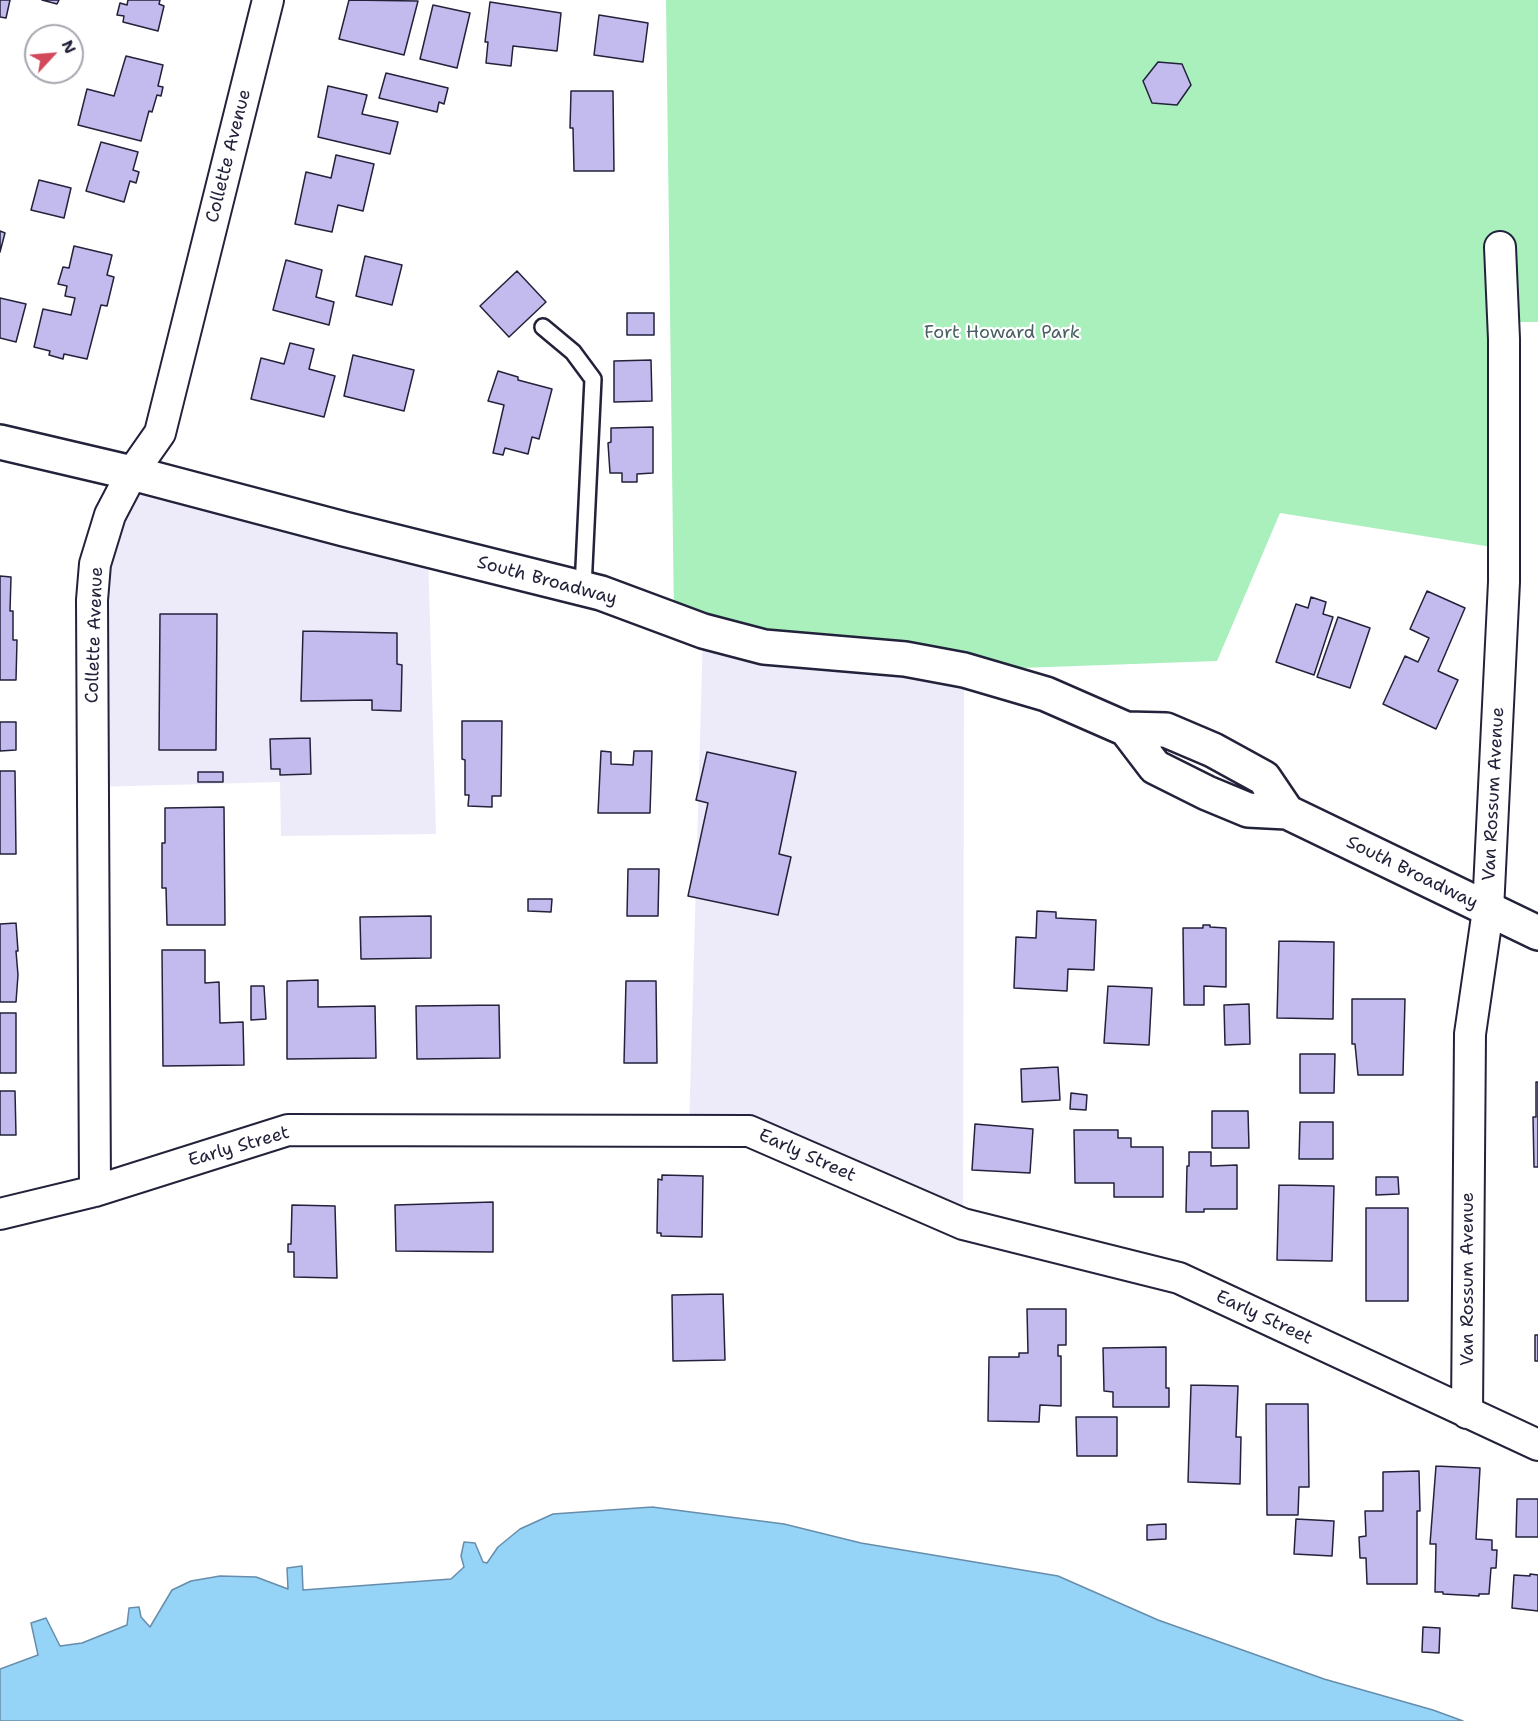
<!DOCTYPE html>
<html>
<head>
<meta charset="utf-8">
<style>
	body { margin:0 }
	#map { position:relative; width:1538px; height:1721px; overflow:hidden; background:#fff; font-family:"Shantell Sans",sans-serif }
	canvas { display:block }
	.north { position:absolute; left:24px; top:24px; width:60px; height:60px; box-sizing:border-box; background:#fff; border:2px solid #a7a7b1; border-radius:50%; rotate:64deg; font-size:16px; font-weight:700; line-height:24px; text-align:center; color:#22223b }
	.north::after { content:''; display:block; margin:auto; width:21px; height:27px; background:#d1495b; clip-path:polygon(50% 0,100% 100%,50% 72%,0 100%) }
</style>
</head>
<body>
<div id="map">
<canvas width="1538" height="1721"></canvas>
<div class="north">N</div>
</div>
<script>
const c = document.querySelector('canvas').getContext('2d');
c.lineJoin = 'round';
function paint(path, color) { c.fillStyle = color; c.fill(path, 'evenodd'); }
const toPath = rows => new Path2D(rows.map(r => 'M' + r).join(''));
function strokePath(path, color, width, dash) { c.strokeStyle = color; c.lineWidth = width; c.lineCap = dash ? 'butt' : 'round'; c.setLineDash(dash || []); c.stroke(path); }
function label(font, color, halo, rows, align = 'center') {
  c.font = font + ' "Shantell Sans",sans-serif'; c.lineWidth = 4.5; c.setLineDash([]); c.textBaseline = 'middle'; c.strokeStyle = halo; c.fillStyle = color; for (const [text, x, y, turn = 0] of rows) {
    c.save(); c.translate(x, y); c.rotate((+turn || 0) * Math.PI / 180); c.textAlign = isNaN(turn) ? turn : align; if (halo) c.strokeText(text, 0, 0); c.fillText(text, 0, 0); c.restore();
  }
}
const built = toPath([
	[132,473,428,550,436,834,281,836,280,782,92,787,92,600],
	[703,631,964,670,963,1224,749,1131,689,1131]
]);
const green = toPath([
	[666,0,1538,0,1538,322,1504,322,1504,549,1280,513,1217,661,964,670,674,621]
]);
const water = toPath([
	[652,1507,784,1524,861,1543,1058,1576,1158,1620,1324,1679,1433,1710,1463,1721,0,1721,0,1669,38,1655,31,1623,46,1618,60,1646,82,1643,127,1625,129,1608,139,1607,141,1617,150,1627,172,1590,191,1581,220,1576,256,1577,288,1589,287,1568,302,1566,303,1590,451,1579,464,1567,461,1556,464,1542,475,1543,483,1562,487,1563,498,1547,520,1529,553,1514,652,1507]
]);
const building = toPath([
	[0,0,10,0,6,18,0,17,0,0],
	[42,0,59,0,57,4,42,0],
	[128,0,160,0,159,4,164,6,158,31,123,22,124,16,117,15,120,3,127,5,128,0],
	[349,0,418,1,404,55,339,39,349,0],
	[490,2,561,13,557,51,513,46,511,66,486,63,488,42,485,42,490,2],
	[433,5,470,13,457,68,420,59,433,5],
	[599,15,648,23,643,62,594,55,599,15],
	[126,56,163,65,158,86,163,87,161,96,157,95,152,112,149,111,141,141,78,125,87,89,114,96,126,56],
	[1158,62,1182,64,1191,85,1177,105,1152,103,1143,81,1158,62],
	[386,73,448,88,444,104,439,102,437,112,379,98,386,73],
	[328,86,367,95,362,114,398,122,390,154,318,137,328,86],
	[571,91,613,91,614,171,574,171,573,128,570,128,571,91],
	[101,142,138,152,133,170,139,172,136,183,130,181,124,202,86,191,101,142],
	[336,155,374,164,363,211,338,205,332,232,295,224,306,172,331,178,336,155],
	[39,180,71,188,64,218,31,210,39,180],
	[0,231,5,233,0,252,0,231],
	[74,246,112,255,107,275,114,277,107,306,101,305,87,359,64,354,63,359,49,355,50,351,34,347,43,309,71,315,75,298,65,296,67,286,58,284,63,267,69,268,74,246],
	[365,256,402,265,392,305,356,296,365,256],
	[286,260,322,270,316,297,334,302,329,325,273,310,286,260],
	[517,271,546,302,509,337,480,306,517,271],
	[0,298,26,304,16,342,0,338,0,298],
	[627,313,654,313,654,335,627,335,627,313],
	[290,343,314,349,309,369,335,376,324,417,251,399,261,358,284,364,290,343],
	[353,355,414,370,404,411,344,396,353,355],
	[651,360,652,401,614,402,614,361,651,360],
	[498,371,518,377,518,380,552,389,539,439,532,437,528,454,505,448,503,455,493,453,504,405,488,401,498,371],
	[653,427,653,473,637,474,637,482,622,482,622,473,610,473,608,443,611,442,611,428,653,427],
	[0,576,11,577,10,611,13,611,13,640,17,640,16,680,0,680,0,576],
	[1427,591,1465,608,1438,671,1458,680,1436,729,1383,704,1405,656,1418,662,1429,638,1410,629,1427,591],
	[1311,597,1326,602,1323,614,1333,617,1314,675,1276,662,1296,604,1308,608,1311,597],
	[160,614,217,614,216,750,159,750,160,614],
	[1338,617,1370,628,1350,688,1317,677,1338,617],
	[303,631,397,633,397,664,402,665,401,711,372,710,372,700,301,701,303,631],
	[462,721,502,721,501,796,492,796,492,807,468,806,469,795,465,795,465,760,462,759,462,721],
	[0,722,16,722,16,750,0,751,0,722],
	[310,738,311,774,280,775,280,769,271,769,270,739,310,738],
	[601,751,611,752,611,764,633,765,634,751,652,751,650,813,598,813,601,751],
	[707,752,796,772,779,854,791,857,778,915,688,896,708,803,696,800,707,752],
	[0,771,15,771,16,854,0,854,0,771],
	[198,772,223,772,223,782,198,782,198,772],
	[224,807,225,925,167,925,166,888,162,888,162,843,165,843,165,808,224,807],
	[628,869,659,869,658,916,627,916,628,869],
	[528,899,552,899,551,912,528,911,528,899],
	[1037,911,1056,912,1056,918,1096,920,1094,970,1068,969,1067,991,1014,988,1016,937,1036,938,1037,911],
	[431,916,431,958,361,959,360,917,431,916],
	[16,923,18,951,16,951,18,975,16,1002,0,1002,0,924,16,923],
	[1203,925,1210,925,1210,927,1226,928,1226,987,1204,986,1204,1005,1184,1005,1183,928,1203,928,1203,925],
	[1279,941,1334,942,1333,1019,1277,1018,1279,941],
	[162,950,205,950,205,983,219,982,220,1023,243,1022,244,1065,163,1066,162,950],
	[318,980,318,1007,375,1006,376,1058,287,1059,287,981,318,980],
	[626,981,656,981,657,1063,624,1063,626,981],
	[251,986,264,986,266,1019,251,1020,251,986],
	[1108,986,1152,988,1149,1045,1104,1043,1108,986],
	[1352,999,1405,999,1403,1075,1358,1075,1355,1044,1352,1044,1352,999],
	[1249,1004,1250,1044,1225,1045,1224,1005,1249,1004],
	[499,1005,500,1058,417,1059,416,1006,499,1005],
	[0,1013,16,1013,16,1073,0,1073,0,1013],
	[1300,1054,1335,1054,1334,1093,1300,1093,1300,1054],
	[1058,1067,1060,1100,1022,1102,1021,1069,1058,1067],
	[1536,1082,1538,1082,1538,1167,1534,1167,1533,1117,1536,1117,1536,1082],
	[0,1091,15,1091,16,1135,0,1135,0,1091],
	[1071,1093,1087,1095,1086,1110,1070,1109,1071,1093],
	[1212,1111,1248,1111,1249,1148,1212,1148,1212,1111],
	[1300,1122,1333,1122,1333,1159,1299,1159,1300,1122],
	[975,1124,1033,1129,1030,1173,972,1170,975,1124],
	[1074,1130,1118,1130,1118,1138,1131,1138,1131,1147,1163,1147,1163,1197,1114,1197,1114,1183,1075,1183,1074,1130],
	[1189,1152,1211,1152,1211,1166,1237,1165,1237,1209,1204,1209,1204,1212,1186,1212,1187,1166,1189,1166,1189,1152],
	[662,1175,703,1176,702,1237,661,1236,661,1233,657,1233,658,1179,662,1180,662,1175],
	[1376,1177,1398,1177,1399,1194,1376,1195,1376,1177],
	[1279,1185,1334,1186,1332,1261,1277,1260,1279,1185],
	[493,1202,493,1252,396,1251,395,1205,493,1202],
	[292,1205,335,1206,337,1278,294,1277,294,1252,288,1252,288,1244,291,1244,292,1205],
	[1366,1208,1408,1208,1408,1301,1366,1301,1366,1208],
	[723,1294,725,1360,673,1361,672,1295,723,1294],
	[1027,1309,1066,1309,1066,1345,1058,1345,1058,1356,1061,1356,1061,1406,1040,1405,1039,1422,988,1421,989,1357,1019,1357,1019,1353,1028,1353,1027,1309],
	[1535,1335,1538,1335,1538,1361,1535,1361,1535,1335],
	[1166,1347,1166,1388,1169,1388,1169,1407,1113,1407,1113,1392,1104,1391,1103,1348,1166,1347],
	[1191,1385,1238,1386,1236,1437,1241,1437,1240,1484,1188,1482,1191,1385],
	[1266,1404,1308,1404,1309,1487,1299,1487,1298,1515,1267,1515,1266,1404],
	[1076,1417,1117,1417,1117,1456,1077,1456,1076,1417],
	[1436,1466,1480,1468,1476,1539,1492,1540,1492,1550,1497,1550,1496,1568,1491,1568,1489,1594,1479,1594,1479,1596,1443,1594,1443,1592,1435,1592,1436,1544,1430,1544,1436,1466],
	[1419,1471,1420,1511,1417,1511,1417,1584,1367,1584,1366,1558,1360,1558,1359,1537,1366,1536,1365,1511,1383,1511,1383,1472,1419,1471],
	[1517,1499,1538,1499,1538,1537,1516,1537,1517,1499],
	[1296,1519,1334,1521,1332,1556,1294,1554,1296,1519],
	[1166,1524,1166,1539,1147,1540,1147,1525,1166,1524],
	[1530,1574,1538,1575,1538,1611,1512,1608,1514,1575,1530,1576,1530,1574],
	[1423,1627,1440,1628,1439,1653,1422,1652,1423,1627]
]);
const service = toPath([
	[543,327,573,352,593,379,583,588]
]);
const minor = toPath([
	[95,1191,92,600,95,564,110,515,132,473,160,433,268,0],
	[0,1214,95,1191,288,1130,749,1131,963,1224,1179,1278,1538,1445],
	[1467,1413,1470,1034,1488,910,1504,582,1504,339,1500,247]
]);
const tertiary = toPath([
	[0,442,132,473,344,529,601,593,703,631,764,647,905,659,964,670,1046,694,1126,729,1166,730,1213,750,1264,778,1287,812],
	[1126,729,1155,767,1207,793,1248,810,1287,812,1538,933]
]);
const streetNames = [
	["Collette Avenue",229,156,-76],
	["South Broadway",547,581,15],
	["Collette Avenue",95,635,-88],
	["Van Rossum Avenue",1494,794,-87],
	["South Broadway",1412,873,26],
	["Early Street",239,1147,-16],
	["Early Street",807,1156,24],
	["Van Rossum Avenue",1468,1279,-90],
	["Early Street",1264,1318,25]
];
const parkNames = [
	["Fort Howard Park",1002,333]
];
paint(built, '#edebfa');
paint(green, '#a9f0bd');
paint(water, '#95d4f6');
strokePath(water, '#678dab', 1.5);
paint(building, '#c3bbed');
strokePath(building, '#22223b', 1.5);
strokePath(service, '#22223b', 20);
strokePath(minor, '#22223b', 34);
strokePath(tertiary, '#22223b', 38);
strokePath(service, '#fff', 15);
strokePath(minor, '#fff', 30);
strokePath(tertiary, '#fff', 33);
label('18px', '#22223b', '#fff', streetNames);
label('18px', '#4a6062', '#fff', parkNames);
</script>
</body>
</html>
